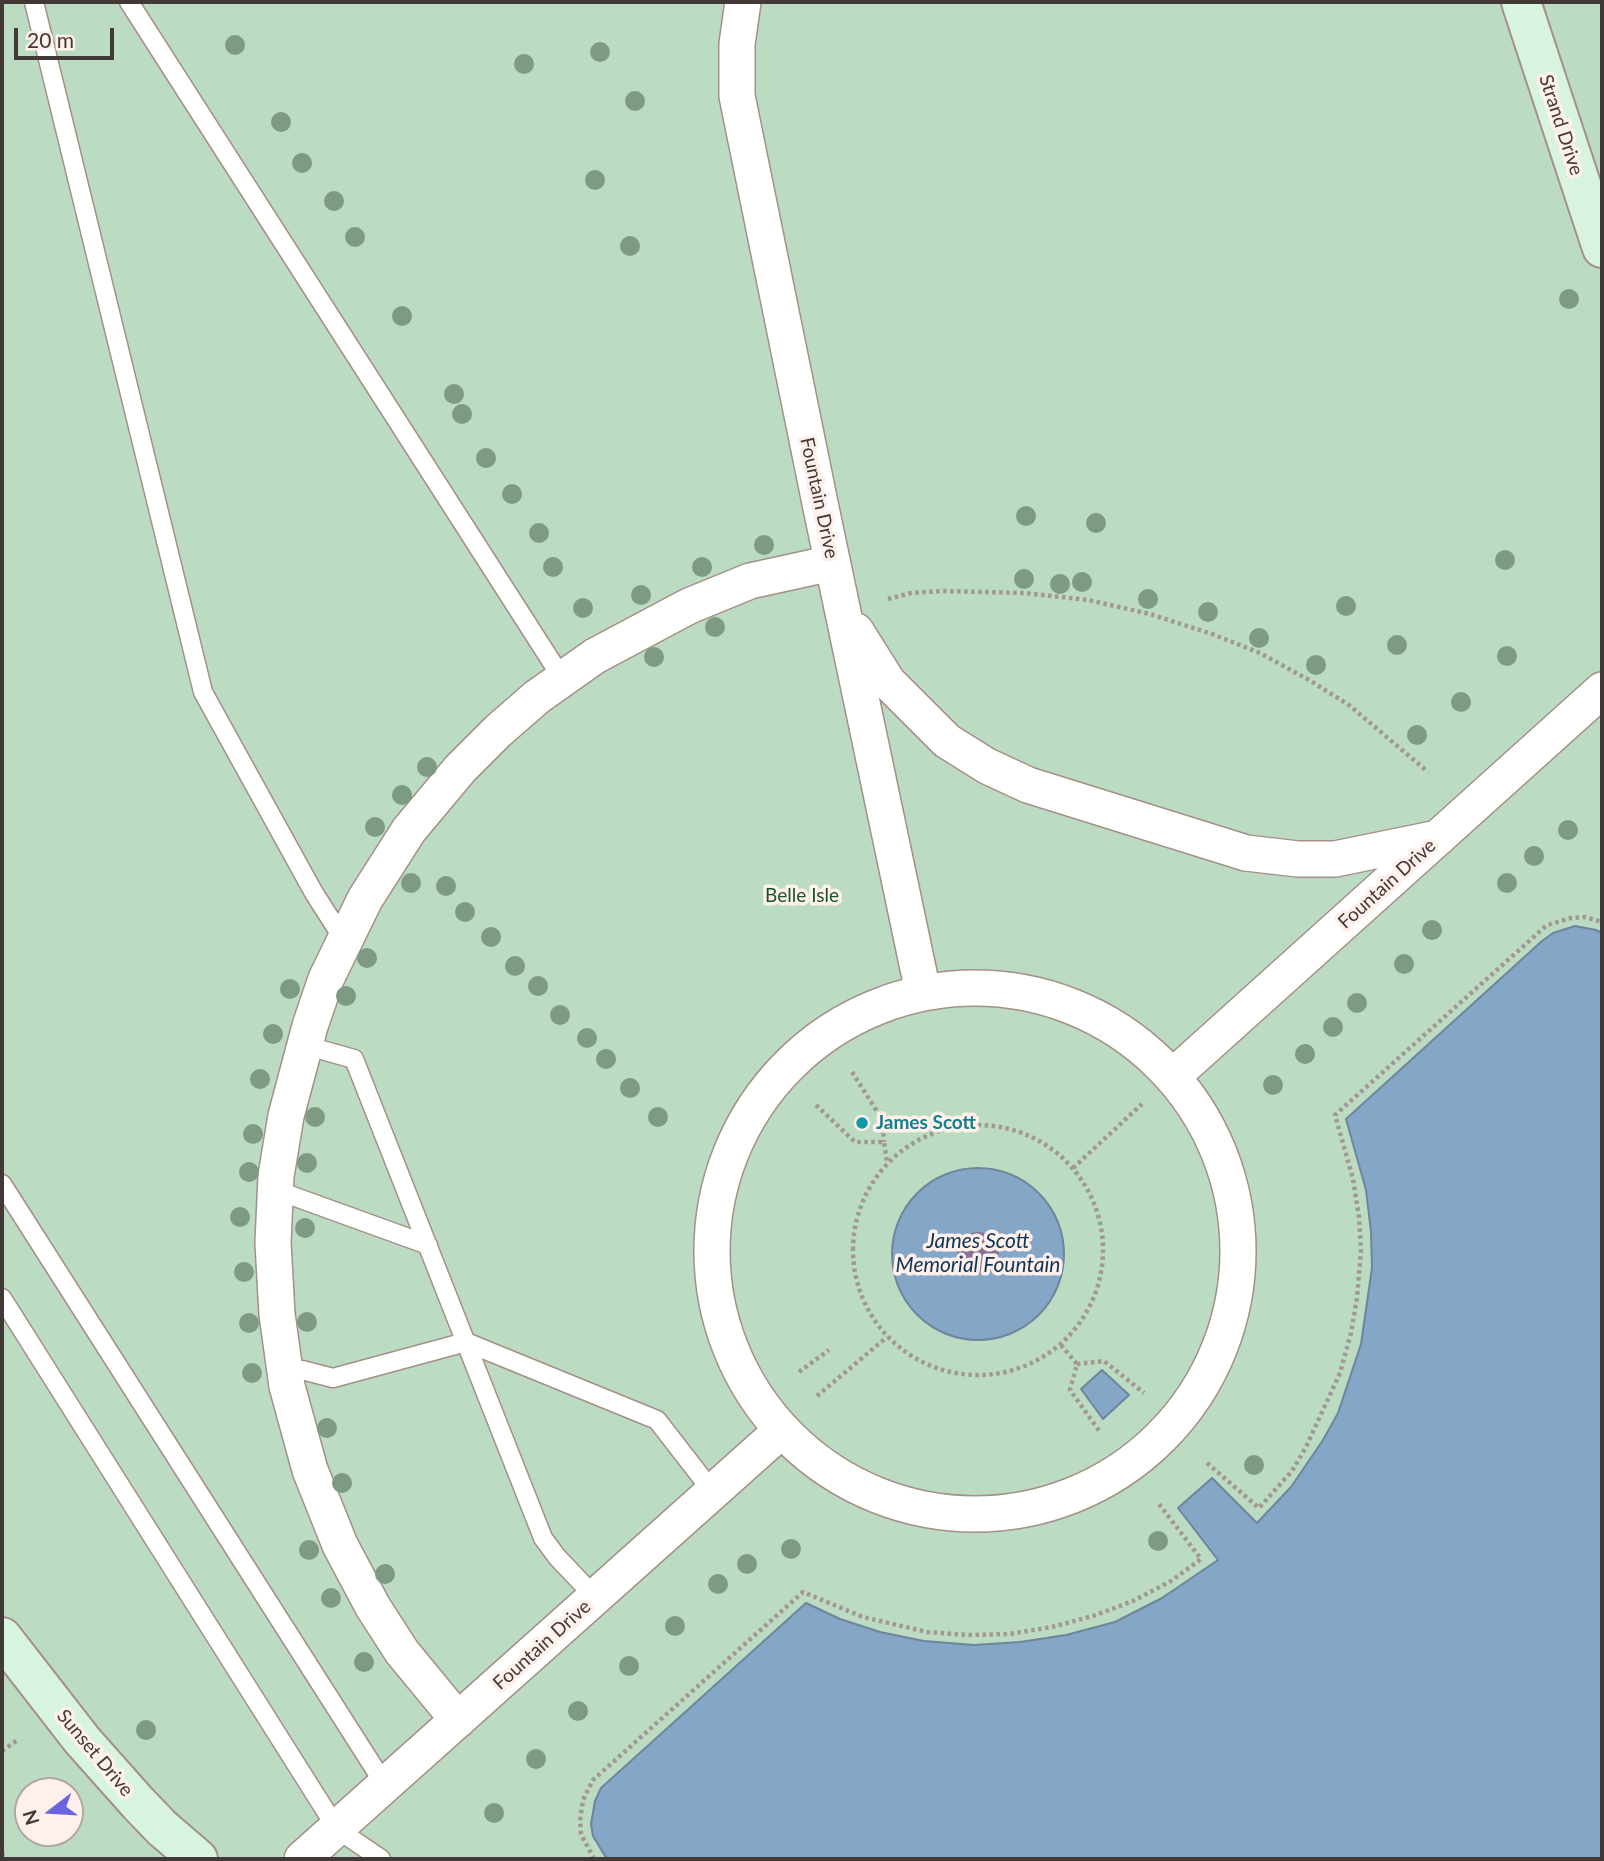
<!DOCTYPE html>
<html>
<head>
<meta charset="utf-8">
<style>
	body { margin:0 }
	#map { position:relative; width:1604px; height:1861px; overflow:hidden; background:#fff0eb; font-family:Lato,sans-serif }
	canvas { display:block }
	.frame { position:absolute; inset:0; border:4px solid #423835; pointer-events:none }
	.north { position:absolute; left:14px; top:1777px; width:70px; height:70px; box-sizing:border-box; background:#fff0eb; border:2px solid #b3a6a2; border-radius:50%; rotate:253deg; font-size:19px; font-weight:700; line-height:28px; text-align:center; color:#423835 }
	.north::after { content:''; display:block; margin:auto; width:24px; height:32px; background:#6965df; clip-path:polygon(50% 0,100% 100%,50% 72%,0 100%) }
	.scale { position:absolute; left:14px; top:28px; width:100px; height:32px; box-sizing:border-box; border:4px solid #423835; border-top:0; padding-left:9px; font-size:21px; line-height:24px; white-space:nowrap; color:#423835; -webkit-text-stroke:5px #fff0eb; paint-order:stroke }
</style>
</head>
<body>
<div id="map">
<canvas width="1604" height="1861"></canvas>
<div class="frame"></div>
<div class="north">N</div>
<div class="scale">20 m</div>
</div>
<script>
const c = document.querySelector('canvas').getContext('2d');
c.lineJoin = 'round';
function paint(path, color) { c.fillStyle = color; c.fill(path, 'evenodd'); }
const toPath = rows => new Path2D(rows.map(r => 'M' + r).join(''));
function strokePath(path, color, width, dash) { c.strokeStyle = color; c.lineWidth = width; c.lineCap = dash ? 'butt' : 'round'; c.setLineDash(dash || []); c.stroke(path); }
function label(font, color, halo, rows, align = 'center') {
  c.font = font + ' Lato,sans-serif'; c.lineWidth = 7; c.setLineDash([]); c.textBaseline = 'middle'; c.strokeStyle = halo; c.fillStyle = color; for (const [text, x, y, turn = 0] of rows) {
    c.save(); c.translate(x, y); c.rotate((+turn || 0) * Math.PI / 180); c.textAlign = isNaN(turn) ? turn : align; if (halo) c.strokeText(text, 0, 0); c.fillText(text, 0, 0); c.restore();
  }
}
const green = toPath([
	[2,2,1602,2,1602,1859,2,1859],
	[28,1791,70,1791,70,1833,28,1833]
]);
const water = toPath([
	[1575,926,1596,930,1602,933,1602,1859,609,1859,605,1856,593,1836,591,1824,595,1801,601,1788,806,1603,840,1619,880,1632,924,1641,974,1645,1020,1642,1066,1635,1115,1622,1162,1598,1218,1560,1178,1508,1212,1478,1257,1523,1291,1487,1323,1440,1338,1413,1361,1344,1372,1268,1371,1232,1366,1190,1346,1119,1542,941,1553,933,1575,926],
	'892 1254a86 86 0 1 1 172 0a86 86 0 1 1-172 0Z',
	[1102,1370,1129,1395,1103,1419,1081,1389,1102,1370]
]);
const building = toPath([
	'957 1253a21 21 0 1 1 42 0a21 21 0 1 1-42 0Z'
]);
const path = toPath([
	[888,599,911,593,943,591,1025,593,1088,600,1150,614,1212,634,1260,653,1309,680,1349,705,1428,772],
	[852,1072,882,1119,884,1142],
	[816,1105,855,1142,884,1142,887,1162],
	'853 1250a125 125 0 1 1 250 0a125 125 0 1 1-250 0Z',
	[1073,1168,1142,1104],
	[1061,1345,1077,1364,1070,1390,1100,1432],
	[1077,1364,1104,1361,1144,1393],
	[799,1372,829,1350],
	[817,1396,887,1337],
	[1207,1463,1259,1508,1292,1471,1306,1447,1340,1373,1351,1333,1357,1298,1361,1250,1359,1217,1353,1179,1335,1115,1547,925,1571,918,1585,917,1602,922],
	[2,1751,19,1739],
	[2,1853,4,1859],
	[594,1859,581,1834,580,1821,583,1800,593,1780,803,1592,863,1617,927,1632,967,1635,1009,1634,1052,1627,1093,1616,1133,1601,1171,1581,1201,1559,1159,1504]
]);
const lane = toPath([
	[34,2,203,692,314,893,344,940],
	[129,2,562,678],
	[304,1045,354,1059,543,1538,557,1557,595,1597],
	[2,1184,385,1785],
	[276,1190,428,1245],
	[2,1298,337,1829,381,1859],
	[285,1376,302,1370,333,1378,466,1342,657,1420,712,1491]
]);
const street = toPath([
	[743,2,737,44,737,96,821,508,923,992],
	[856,631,888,682,947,741,987,766,1028,785,1246,853,1298,859,1335,859,1438,838],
	'712 1251a263 263 0 1 1 526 0a263 263 0 1 1-526 0Z',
	[1172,1077,1602,690],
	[458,1720,402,1652,373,1607,340,1545,310,1470,287,1386,277,1314,273,1243,276,1176,286,1116,310,1026,326,979,365,899,409,830,460,769,498,731,537,697,595,656,689,606,750,581,832,563],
	[302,1859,782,1430]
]);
const secondary = toPath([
	[1521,2,1602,248],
	[2,1637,82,1740,138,1803,162,1828,198,1859]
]);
const trees = [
	[235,45],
	[600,52],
	[524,64],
	[635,101],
	[281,122],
	[302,163],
	[595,180],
	[334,201],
	[355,237],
	[630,246],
	[1569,299],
	[402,316],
	[454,394],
	[462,414],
	[486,458],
	[512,494],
	[1026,516],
	[1096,523],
	[539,533],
	[764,545],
	[1505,560],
	[553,567],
	[702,567],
	[1024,579],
	[1082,582],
	[1060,584],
	[641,595],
	[1148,599],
	[1346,606],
	[583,608],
	[1208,612],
	[715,627],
	[1259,638],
	[1397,645],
	[1507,656],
	[654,657],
	[1316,665],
	[1461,702],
	[1417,735],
	[427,767],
	[402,795],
	[375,827],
	[1568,830],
	[1534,856],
	[411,883],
	[1507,883],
	[446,886],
	[465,912],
	[1432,930],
	[491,937],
	[367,958],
	[1404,964],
	[515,966],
	[538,986],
	[290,989],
	[346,996],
	[1357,1003],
	[560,1015],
	[1333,1027],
	[273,1034],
	[587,1038],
	[1305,1054],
	[606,1059],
	[260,1079],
	[1273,1085],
	[630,1088],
	[315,1117],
	[658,1117],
	[253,1134],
	[307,1163],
	[249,1172],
	[240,1217],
	[305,1228],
	[244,1272],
	[307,1322],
	[249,1323],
	[252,1373],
	[327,1428],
	[1254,1465],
	[342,1483],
	[1158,1541],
	[791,1549],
	[309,1550],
	[747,1564],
	[385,1574],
	[718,1584],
	[331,1598],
	[675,1626],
	[364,1662],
	[629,1666],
	[578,1711],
	[146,1730],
	[536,1759],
	[494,1813]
];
const markers = [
	[862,1123,7,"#0f9aa8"]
];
const streetNames = [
	["Strand Drive",1561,125,72],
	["Fountain Drive",819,498,78],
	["Fountain Drive",1387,884,-42],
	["Fountain Drive",542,1645,-42],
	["Sunset Drive",95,1753,50]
];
const parkNames = [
	["Belle Isle",802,896]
];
const cultureNames = [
	["James Scott",876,1123]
];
const waterNames = [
	["James Scott",978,1241],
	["Memorial Fountain",978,1265]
];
paint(green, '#bbdcc2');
paint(water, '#84a6c7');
strokePath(water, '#70859b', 2);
paint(building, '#877399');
strokePath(lane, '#a58f87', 21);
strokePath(street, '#a58f87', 38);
strokePath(secondary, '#a58f87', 42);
strokePath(path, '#a39793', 4.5, [3.5, 3.5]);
strokePath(lane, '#fff', 18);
strokePath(street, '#fff', 35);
strokePath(secondary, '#d6f4df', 38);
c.fillStyle = '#7e9a82';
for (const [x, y] of trees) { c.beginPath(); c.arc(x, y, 10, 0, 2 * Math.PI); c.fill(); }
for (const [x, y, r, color] of markers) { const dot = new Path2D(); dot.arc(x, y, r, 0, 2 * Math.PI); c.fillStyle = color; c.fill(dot); strokePath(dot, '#fff0eb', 2.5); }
label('19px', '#423835', '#fff0eb', streetNames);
label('19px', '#15542c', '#fff0eb', parkNames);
label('bold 19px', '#0d838f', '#fff0eb', cultureNames, 'left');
label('italic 21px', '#0c3556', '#fff0eb', waterNames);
</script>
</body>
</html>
